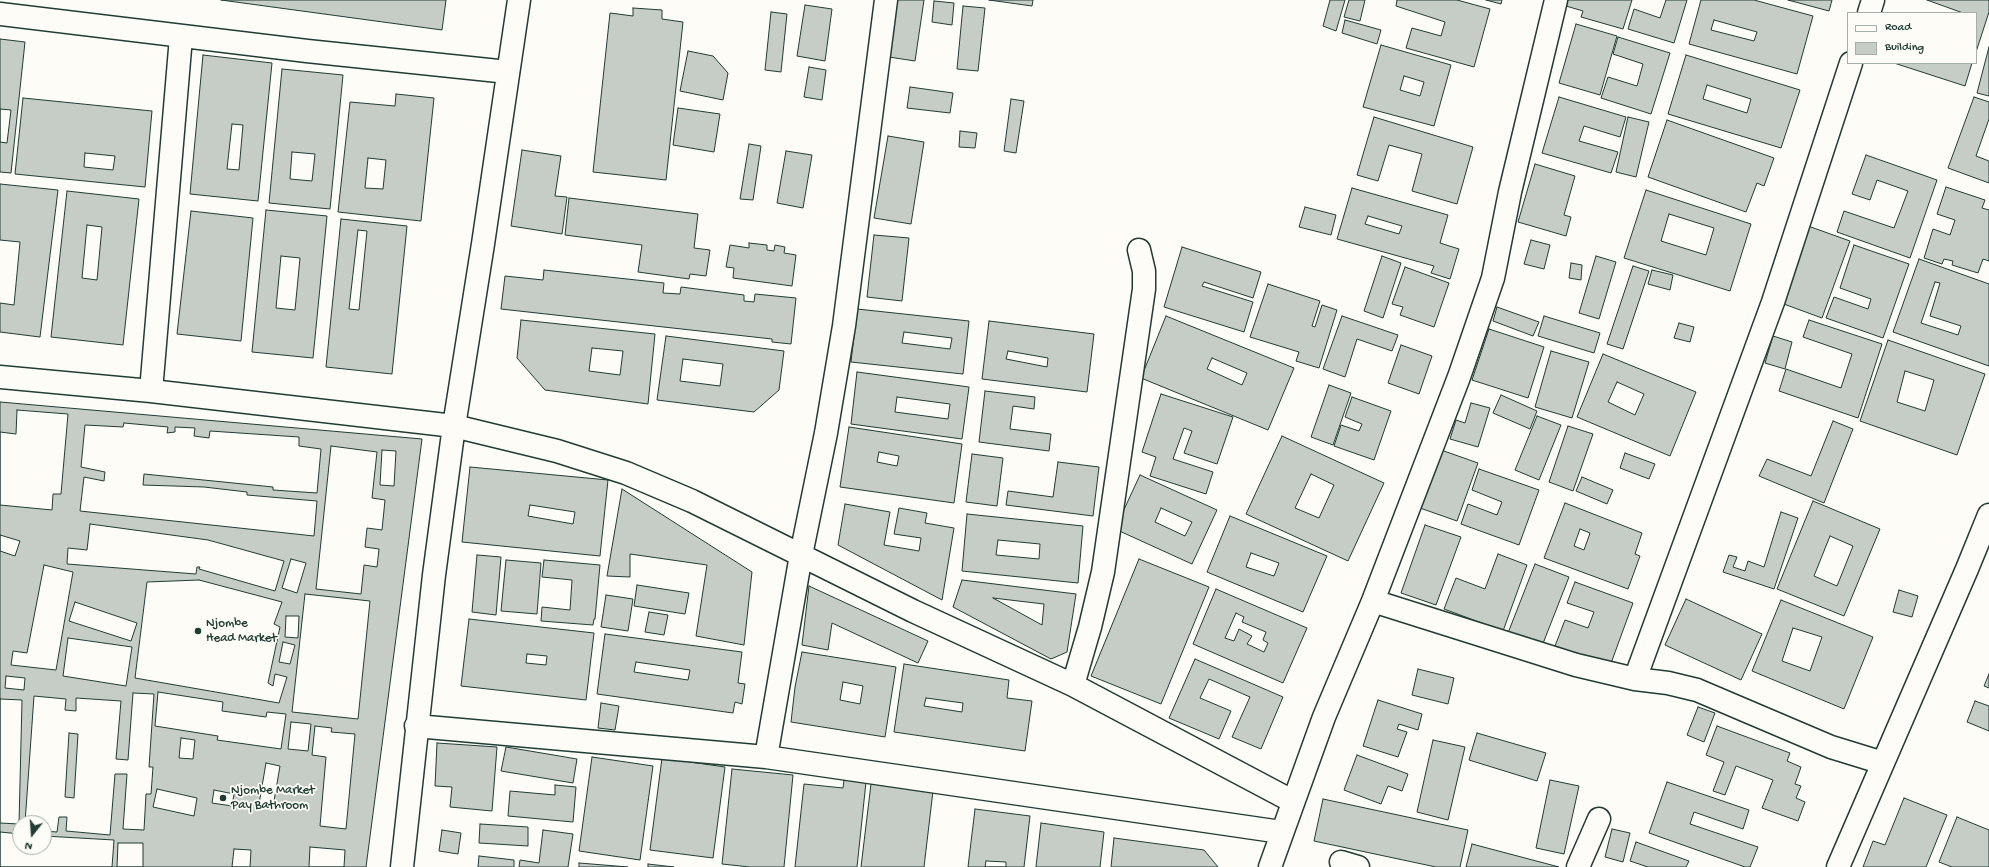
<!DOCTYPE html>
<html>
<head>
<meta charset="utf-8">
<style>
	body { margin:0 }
	#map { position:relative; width:1989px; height:867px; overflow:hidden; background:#fdfcf7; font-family:"Gochi Hand",sans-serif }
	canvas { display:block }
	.legend { position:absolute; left:1847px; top:12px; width:130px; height:52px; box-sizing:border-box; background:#fdfcf7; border:1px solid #a4b0a9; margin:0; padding:5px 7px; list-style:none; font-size:12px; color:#1f3d34 }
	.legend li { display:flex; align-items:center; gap:8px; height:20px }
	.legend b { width:20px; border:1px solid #a4b0a9 }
	.north { position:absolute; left:12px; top:815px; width:40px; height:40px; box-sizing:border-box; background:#fdfcf7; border:1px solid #a4b0a9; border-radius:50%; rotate:197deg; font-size:11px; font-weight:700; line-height:16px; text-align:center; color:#1f3d34 }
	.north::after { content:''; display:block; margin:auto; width:14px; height:18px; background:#1f3d34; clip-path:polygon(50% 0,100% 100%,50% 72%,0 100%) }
</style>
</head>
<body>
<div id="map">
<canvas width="1989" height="867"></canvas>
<ul class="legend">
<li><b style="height:5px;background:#fdfcf7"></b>Road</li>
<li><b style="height:11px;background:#c6cdc7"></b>Building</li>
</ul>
<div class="north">N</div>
</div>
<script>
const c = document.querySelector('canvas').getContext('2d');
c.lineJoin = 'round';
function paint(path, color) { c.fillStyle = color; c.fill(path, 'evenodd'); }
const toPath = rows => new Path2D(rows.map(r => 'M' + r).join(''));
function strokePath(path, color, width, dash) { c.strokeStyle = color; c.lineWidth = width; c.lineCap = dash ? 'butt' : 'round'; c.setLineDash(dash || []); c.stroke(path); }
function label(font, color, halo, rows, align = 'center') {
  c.font = font + ' "Gochi Hand",sans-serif'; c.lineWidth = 3.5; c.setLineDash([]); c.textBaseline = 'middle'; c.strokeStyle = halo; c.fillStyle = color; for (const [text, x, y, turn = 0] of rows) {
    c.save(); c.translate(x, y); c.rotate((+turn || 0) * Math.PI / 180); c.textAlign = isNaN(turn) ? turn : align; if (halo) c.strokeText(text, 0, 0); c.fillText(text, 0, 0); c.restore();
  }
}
const building = toPath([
	[221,0,446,0,442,30,221,0],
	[897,0,924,0,915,61,889,57,897,0],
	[989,0,1033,0,1032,6,989,0],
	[1330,0,1345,0,1336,31,1323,26,1330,0],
	[1349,0,1365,0,1360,21,1344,17,1349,0],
	[1397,0,1457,0,1490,9,1474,67,1406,48,1412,28,1441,36,1445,22,1396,6,1397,0],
	[1486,0,1502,0,1501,4,1486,0],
	[1568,0,1632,0,1623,29,1581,17,1583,11,1566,6,1568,0],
	[1666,0,1687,0,1674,43,1628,29,1634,9,1660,18,1666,0],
	[1701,0,1754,0,1813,16,1797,74,1689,44,1701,0],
	[1714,20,1757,32,1754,41,1711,30,1714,20],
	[1788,0,1832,0,1829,11,1788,0],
	[1927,0,1989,0,1989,12,1976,52,1976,13,1963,13,1927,0],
	[934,1,954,3,952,25,932,22,934,1],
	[805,5,832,9,825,61,797,56,805,5],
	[963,6,985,8,978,71,957,69,963,6],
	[633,8,662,10,662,19,683,22,666,180,593,172,610,13,633,16,633,8],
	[771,12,787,14,781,72,765,70,771,12],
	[1345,20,1381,30,1377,44,1342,33,1345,20],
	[1576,24,1617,36,1600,95,1559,83,1576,24],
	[1618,37,1670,53,1651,114,1601,98,1608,77,1637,86,1643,64,1613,54,1618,37],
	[0,39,25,42,11,173,0,172,0,39],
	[1381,45,1451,65,1434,126,1363,107,1381,45],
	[1404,76,1424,82,1420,96,1400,90,1404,76],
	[1989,47,1989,96,1977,93,1989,47],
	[688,51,713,56,728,73,723,100,680,91,688,51],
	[203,55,272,63,258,201,190,194,203,55],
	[232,124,243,125,239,170,227,169,232,124],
	[1686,55,1800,90,1781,148,1668,114,1686,55],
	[1707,85,1751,99,1747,113,1703,99,1707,85],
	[1894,63,1972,63,1965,86,1894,63],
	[809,67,826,70,822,100,804,97,809,67],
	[282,69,343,75,330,209,269,203,282,69],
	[292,152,315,154,312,181,290,179,292,152],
	[910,87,953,93,950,113,907,108,910,87],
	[396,94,434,98,421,221,338,212,350,102,395,106,396,94],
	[368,158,386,160,383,189,365,188,368,158],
	[1559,97,1626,117,1620,137,1584,126,1579,141,1618,152,1611,173,1542,153,1559,97],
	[1974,97,1989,102,1989,119,1976,156,1989,161,1989,183,1948,168,1974,97],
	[23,98,152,111,145,187,15,174,23,98],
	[85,153,115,156,113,170,84,167,85,153],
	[1011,99,1024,101,1016,153,1004,151,1011,99],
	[678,108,720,114,714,152,673,145,678,108],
	[0,109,11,110,7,143,0,142,0,109],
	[1374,117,1473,147,1457,204,1412,191,1422,154,1389,145,1378,181,1357,175,1374,117],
	[1628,117,1649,122,1636,177,1616,172,1628,117],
	[1667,120,1774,158,1764,186,1757,183,1746,212,1648,177,1667,120],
	[960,131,977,133,975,148,959,147,960,131],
	[888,136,924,142,911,224,874,218,888,136],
	[749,144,761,146,753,200,740,199,749,144],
	[522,150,561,156,555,196,567,197,562,234,511,226,522,150],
	[786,151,812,155,803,208,777,203,786,151],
	[1866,155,1937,180,1910,258,1837,232,1844,211,1894,228,1908,191,1877,180,1870,200,1852,194,1866,155],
	[1535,164,1575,176,1564,215,1571,217,1566,236,1518,222,1535,164],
	[0,184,58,190,40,337,0,332,0,303,14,305,20,242,0,240,0,184],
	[1946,187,1985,200,1982,208,1989,210,1989,261,1983,259,1978,273,1952,265,1953,261,1944,259,1942,264,1924,258,1933,229,1950,235,1955,220,1937,214,1946,187],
	[1352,188,1448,215,1440,243,1459,249,1450,279,1431,273,1434,266,1337,239,1352,188],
	[1368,216,1402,226,1399,234,1365,224,1368,216],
	[1646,190,1751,224,1730,291,1624,258,1646,190],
	[1669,214,1714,228,1706,255,1661,241,1669,214],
	[67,191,139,199,123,345,51,337,67,191],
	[87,225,102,227,97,280,82,278,87,225],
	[569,198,698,214,694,248,710,250,706,276,690,274,689,279,638,272,642,245,565,235,569,198],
	[1305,207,1336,215,1331,235,1299,227,1305,207],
	[266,210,327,216,313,358,252,352,266,210],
	[281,256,300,258,295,310,276,308,281,256],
	[191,211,253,218,241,341,177,334,191,211],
	[341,219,407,226,392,374,326,367,341,219],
	[358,230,367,231,359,310,349,309,358,230],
	[1808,226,1850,241,1822,318,1781,303,1808,226],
	[874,235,909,238,902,301,867,297,874,235],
	[1531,240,1550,245,1544,269,1524,264,1531,240],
	[749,243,767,245,767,250,774,251,775,245,785,247,784,253,796,255,792,286,733,278,734,268,726,267,730,245,749,248,749,243],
	[1854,245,1909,264,1883,338,1826,318,1834,297,1868,309,1871,299,1840,288,1854,245],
	[1182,247,1261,272,1253,298,1204,282,1202,286,1253,302,1244,332,1164,307,1182,247],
	[1382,256,1401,263,1383,318,1364,311,1382,256],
	[1596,256,1616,262,1599,319,1579,313,1596,256],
	[1919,259,1989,284,1989,366,1893,332,1919,259],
	[1935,282,1940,283,1930,316,1961,326,1958,335,1921,323,1935,282],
	[1571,263,1582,265,1581,280,1569,278,1571,263],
	[1633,266,1649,271,1623,349,1607,344,1633,266],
	[1405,267,1449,283,1434,327,1400,315,1403,307,1392,304,1405,267],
	[544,270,664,283,663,293,680,294,681,287,744,295,744,301,754,302,755,294,796,298,791,344,772,342,772,339,501,309,505,276,543,280,544,270],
	[1652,270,1673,275,1670,290,1648,284,1652,270],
	[1268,284,1320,301,1312,326,1315,327,1322,305,1337,310,1319,368,1296,361,1299,352,1250,337,1268,284],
	[1497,307,1539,322,1533,336,1493,321,1497,307],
	[857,309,969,321,963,374,851,362,857,309],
	[904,332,952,338,950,349,902,343,904,332],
	[1166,316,1294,368,1268,430,1141,378,1166,316],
	[1212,358,1247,373,1242,385,1207,369,1212,358],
	[1342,316,1398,335,1392,351,1357,339,1345,377,1323,369,1342,316],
	[1544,316,1600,333,1594,353,1538,336,1544,316],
	[521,320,655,334,648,404,545,390,517,358,521,320],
	[1809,320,1882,344,1858,418,1779,391,1786,369,1841,388,1852,354,1803,337,1809,320],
	[989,321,1094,334,1087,392,982,379,989,321],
	[1008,351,1048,358,1047,367,1006,359,1008,351],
	[1679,323,1694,327,1690,342,1674,338,1679,323],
	[1489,329,1544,347,1528,398,1472,380,1489,329],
	[666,336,784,351,779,390,754,412,657,400,666,336],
	[1773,336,1792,342,1785,369,1765,363,1773,336],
	[1888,340,1985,374,1957,455,1860,421,1888,340],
	[1905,371,1934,380,1925,411,1897,402,1905,371],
	[1401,345,1432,356,1419,394,1388,383,1401,345],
	[592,348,623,351,620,375,589,371,592,348],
	[1551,351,1589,362,1572,418,1535,407,1551,351],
	[1603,354,1696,392,1670,456,1577,417,1603,354],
	[1617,382,1644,394,1635,415,1608,402,1617,382],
	[683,359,723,364,720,386,680,381,683,359],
	[857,372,969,387,962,439,851,424,857,372],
	[897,397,950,404,948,419,895,412,897,397],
	[1329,385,1351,393,1333,445,1311,437,1329,385],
	[985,391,1035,397,1034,409,1013,406,1010,429,1051,434,1049,451,979,442,985,391],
	[1161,394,1233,417,1217,464,1184,453,1192,431,1184,428,1173,459,1213,472,1206,494,1150,476,1156,457,1142,452,1161,394],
	[1501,395,1537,411,1530,429,1493,413,1501,395],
	[1352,397,1391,411,1374,460,1334,446,1341,425,1359,431,1362,424,1345,417,1352,397],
	[0,402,422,439,366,867,0,867,0,402],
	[20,823,44,823,44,847,20,847,20,823],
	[1471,403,1490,408,1478,447,1450,439,1456,420,1465,423,1471,403],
	[17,410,68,414,61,494,53,494,52,510,0,505,0,432,16,434,17,410],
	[1537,416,1561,425,1539,480,1515,470,1537,416],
	[1833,421,1853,429,1824,503,1759,476,1767,459,1811,476,1833,421],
	[124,423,168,427,167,433,175,432,175,427,195,428,194,436,209,438,210,431,299,437,299,446,321,449,317,493,273,490,273,487,144,474,143,485,204,487,247,492,247,495,317,501,314,536,80,511,84,477,104,481,105,472,81,467,85,425,123,427,124,423],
	[1568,426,1593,434,1573,491,1549,482,1568,426],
	[849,427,962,444,954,503,840,487,849,427],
	[879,452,899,456,897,466,877,462,879,452],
	[1282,436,1384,483,1348,561,1246,514,1282,436],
	[1311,474,1334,485,1319,518,1295,508,1311,474],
	[331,446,377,452,372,498,385,500,382,530,367,528,365,547,379,549,377,567,364,565,361,594,316,589,331,446],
	[382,450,396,451,394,486,380,485,382,450],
	[1441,450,1478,463,1457,521,1420,508,1441,450],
	[1625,453,1655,464,1649,479,1620,468,1625,453],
	[972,454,1003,458,997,506,966,502,972,454],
	[1058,462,1099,467,1093,516,1006,505,1008,491,1053,497,1058,462],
	[470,467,608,480,600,556,462,542,470,467],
	[530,505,575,512,573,524,528,516,530,505],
	[1479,469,1539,490,1519,545,1461,524,1468,504,1497,515,1502,502,1472,490,1479,469],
	[1140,475,1217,510,1192,564,1115,529,1140,475],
	[1161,508,1192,522,1185,536,1155,522,1161,508],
	[1582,477,1613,490,1607,504,1576,491,1582,477],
	[622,489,752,572,744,645,696,636,707,565,630,554,630,577,607,576,622,489],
	[1813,501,1880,529,1844,616,1777,589,1813,501],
	[1830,536,1853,546,1837,586,1814,576,1830,536],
	[1565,503,1642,533,1635,554,1640,556,1628,589,1544,558,1565,503],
	[1580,529,1590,533,1584,550,1574,546,1580,529],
	[845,504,890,512,884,545,919,551,921,538,894,534,899,508,927,513,925,523,954,528,942,600,838,545,845,504],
	[1781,512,1798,518,1774,589,1723,572,1729,555,1737,557,1733,567,1745,571,1748,561,1764,567,1781,512],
	[967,514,1083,526,1078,583,962,571,967,514],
	[998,540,1040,544,1039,559,996,555,998,540],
	[1230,516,1327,556,1303,612,1207,572,1230,516],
	[1251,553,1279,563,1274,576,1246,567,1251,553],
	[90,524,208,540,284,561,275,591,199,569,200,567,197,567,196,574,67,564,68,548,87,550,90,524],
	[1425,525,1461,537,1436,605,1401,593,1425,525],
	[0,535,20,541,15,556,0,551,0,535],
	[1498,554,1527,565,1503,631,1444,609,1456,578,1485,589,1498,554],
	[477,555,501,557,496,615,472,612,477,555],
	[291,559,306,563,297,593,282,588,291,559],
	[1139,559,1209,587,1161,704,1091,676,1139,559],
	[506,560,541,563,537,614,501,611,506,560],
	[544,560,600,565,595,619,594,619,593,625,541,621,542,607,570,610,572,580,542,577,544,560],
	[1535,564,1569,577,1542,646,1508,633,1535,564],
	[44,565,73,572,56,670,11,665,13,651,27,653,44,565],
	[199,580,282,602,274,624,280,627,268,683,273,686,275,674,287,677,279,703,135,678,147,582,199,580],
	[962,580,1076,594,1067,652,1051,659,953,607,962,580],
	[993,598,1044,604,1042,625,993,598],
	[1575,582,1633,603,1610,666,1555,646,1565,620,1588,628,1594,612,1567,603,1575,582],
	[637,585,689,593,685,614,634,606,637,585],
	[809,586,928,641,918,663,832,623,828,650,802,645,809,586],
	[1216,589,1307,628,1283,683,1193,644,1216,589],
	[1236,613,1244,617,1242,622,1266,632,1263,640,1268,643,1264,652,1247,644,1252,636,1239,629,1234,641,1225,638,1236,613],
	[1899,590,1918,596,1912,617,1893,612,1899,590],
	[305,594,370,601,358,719,292,712,305,594],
	[606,595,633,599,628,631,601,627,606,595],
	[1686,599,1762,634,1741,680,1665,645,1686,599],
	[1781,600,1873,637,1844,709,1752,671,1781,600],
	[1793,628,1822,637,1810,671,1782,661,1793,628],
	[75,602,137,623,131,641,69,621,75,602],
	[649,612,668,615,664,635,645,632,649,612],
	[286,616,299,616,298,638,285,637,286,616],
	[469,619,594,633,586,700,461,686,469,619],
	[527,654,547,656,546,665,526,663,527,654],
	[605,634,742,652,738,683,745,684,742,704,735,702,733,713,597,694,605,634],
	[636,662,690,670,688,680,634,672,636,662],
	[68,638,132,647,126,686,63,676,68,638],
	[283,642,295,645,290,664,279,662,283,642],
	[802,652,896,667,885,737,791,722,795,687,802,652],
	[843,682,863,686,860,704,840,700,843,682],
	[1195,659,1283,697,1261,749,1232,737,1250,697,1209,679,1200,698,1231,711,1219,739,1169,718,1195,659],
	[904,664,1009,680,1007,698,1032,701,1025,751,894,732,904,664],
	[926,698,963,703,962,712,924,706,926,698],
	[1418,669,1454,678,1448,704,1412,695,1418,669],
	[1989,674,1989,688,1984,686,1989,674],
	[6,676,25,678,24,690,5,688,6,676],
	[158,692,223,702,222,711,266,717,267,712,286,714,281,749,217,740,218,736,155,726,158,692],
	[133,693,154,694,149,767,153,767,151,794,146,794,144,830,123,829,127,774,115,774,110,835,66,831,67,817,59,817,57,832,44,831,44,823,25,823,34,696,66,699,65,710,76,711,76,698,121,701,116,759,128,760,133,693],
	[69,733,78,734,74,798,65,797,69,733],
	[0,699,22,700,19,824,0,823,0,699],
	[1378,700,1422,714,1418,730,1399,724,1397,729,1407,732,1398,757,1363,746,1378,700],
	[1975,701,1989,706,1989,731,1967,722,1975,701],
	[601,703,619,706,615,730,598,728,601,703],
	[1698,707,1715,713,1704,742,1687,735,1698,707],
	[291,722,311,724,308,751,288,749,291,722],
	[315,726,332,728,331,732,355,734,346,829,320,826,326,757,312,755,315,726],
	[1717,726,1790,753,1787,761,1801,767,1795,784,1801,786,1796,798,1805,802,1798,821,1762,808,1773,780,1736,766,1725,795,1713,791,1724,762,1706,755,1717,726],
	[1477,733,1546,753,1537,781,1469,760,1477,733],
	[181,738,195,740,193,759,179,758,181,738],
	[1433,740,1465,747,1448,820,1417,812,1433,740],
	[437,743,497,747,492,811,450,807,452,787,435,786,437,743],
	[506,747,577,759,573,783,501,771,506,747],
	[1357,755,1408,774,1402,791,1388,786,1381,804,1344,790,1357,755],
	[592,757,653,766,640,860,579,851,592,757],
	[662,758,725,767,713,858,650,850,662,758],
	[266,763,280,766,273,807,259,804,266,763],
	[732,769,793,775,784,867,750,867,722,864,732,769],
	[844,780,866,782,857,867,795,867,804,784,843,788,844,780],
	[1550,780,1579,786,1564,854,1536,848,1550,780],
	[1667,782,1749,810,1743,829,1694,812,1690,824,1758,847,1750,867,1745,867,1649,833,1667,782],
	[871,784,933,791,924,867,861,867,871,784],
	[555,785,576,787,573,822,508,816,510,791,555,795,555,785],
	[157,789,197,798,194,816,153,807,157,789],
	[214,790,234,794,232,806,212,803,214,790],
	[1904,798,1947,815,1926,867,1863,867,1873,841,1885,845,1904,798],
	[1323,799,1468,830,1460,867,1436,867,1314,841,1323,799],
	[975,809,1030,816,1024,867,968,867,975,809],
	[1957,817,1989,830,1989,867,1952,867,1939,862,1957,817],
	[1041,823,1104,832,1100,867,1036,867,1041,823],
	[480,824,528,827,528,846,479,843,480,824],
	[1612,829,1630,833,1623,862,1605,857,1612,829],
	[442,830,461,833,458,854,439,851,442,830],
	[543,830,573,834,568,867,519,867,520,860,539,863,543,830],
	[0,832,20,834,20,847,44,847,44,836,114,840,112,867,0,867,0,832],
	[1114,838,1204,850,1218,867,1111,867,1114,838],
	[1636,842,1689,861,1686,867,1648,867,1630,861,1636,842],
	[118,843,143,843,143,867,117,867,118,843],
	[1472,844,1559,867,1466,867,1472,844],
	[310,847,345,850,344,867,309,867,310,847],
	[234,849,251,850,250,867,232,867,234,849],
	[479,856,514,860,514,867,478,867,479,856],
	[986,861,1006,862,1006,867,985,867,986,861],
	[579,863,628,867,579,867,579,863],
	[648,864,674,867,648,867,648,864]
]);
const minor = toPath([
	[1869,13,1873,0],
	[0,14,307,51,508,72],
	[0,377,151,391,454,426,557,451,626,473,692,501,913,611,1073,685,1292,801],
	[151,391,181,37],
	[1373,601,1576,665,1635,679,1668,683,1697,690,1831,747,1883,763],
	[1635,679,1773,302,1851,63],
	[1073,685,1090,627,1103,572,1144,289,1144,271,1139,250],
	[416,726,766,757,1281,832],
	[766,757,801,555,826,433,844,326,886,0],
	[1341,862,1358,867],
	[402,867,434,575,454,426,483,244,519,0],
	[1270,867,1324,717,1373,601,1459,377,1493,278,1510,192,1556,0],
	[1578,867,1599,819],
	[1838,867,1967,569,1989,515]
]);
const markers = [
	[198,631,4,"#1f3d34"],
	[223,798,4,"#1f3d34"]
];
const poiNames = [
	["Njombe",206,624],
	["Head Market",206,639],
	["Njombe Market",231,791],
	["Pay Bathroom",231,806]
];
paint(building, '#c6cdc7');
strokePath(building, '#1f3d34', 1);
strokePath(minor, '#1f3d34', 25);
strokePath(minor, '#fdfcf7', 22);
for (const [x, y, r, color] of markers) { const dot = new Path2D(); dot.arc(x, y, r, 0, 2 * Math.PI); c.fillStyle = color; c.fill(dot); strokePath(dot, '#fdfcf7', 1.5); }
label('13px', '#1f3d34', '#fdfcf7', poiNames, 'left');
</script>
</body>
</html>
